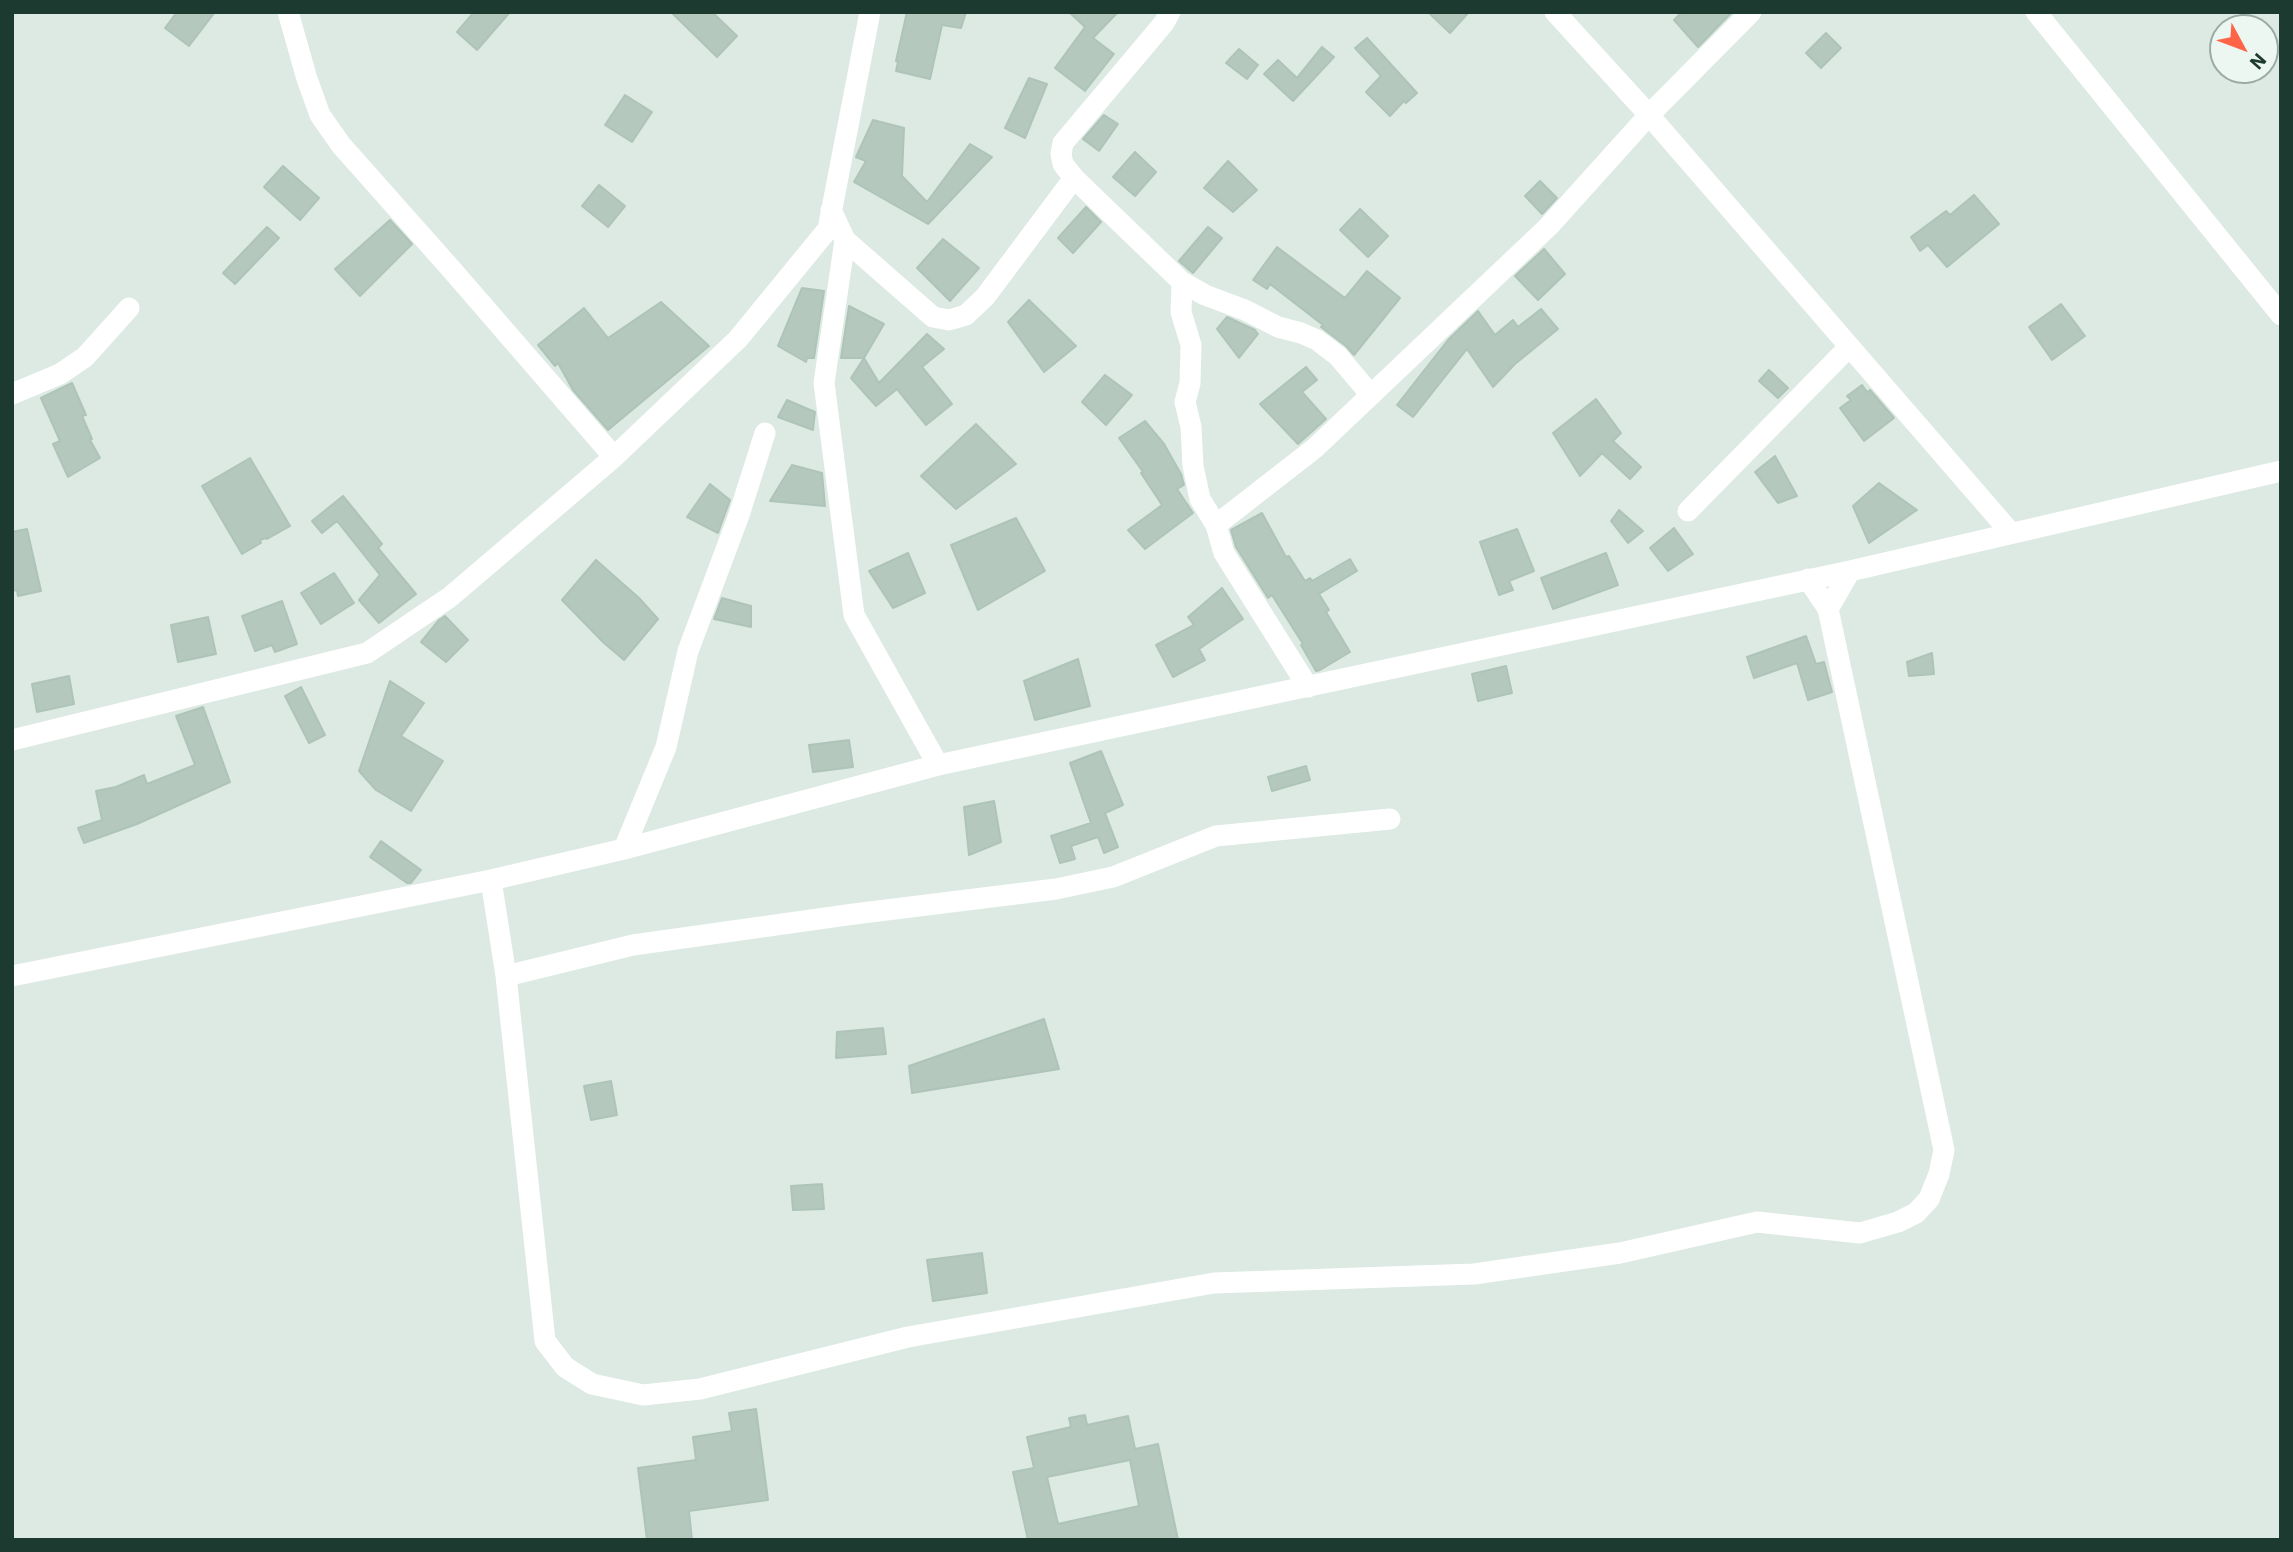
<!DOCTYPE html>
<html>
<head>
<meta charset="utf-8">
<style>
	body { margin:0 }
	#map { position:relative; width:2293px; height:1552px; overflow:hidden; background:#dceae3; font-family:"IBM Plex Sans",sans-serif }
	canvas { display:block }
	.frame { position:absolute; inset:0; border:14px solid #1d3a30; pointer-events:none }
	.north { position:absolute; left:2209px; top:14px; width:70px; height:70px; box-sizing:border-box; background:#edf7f1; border:2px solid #9aaba4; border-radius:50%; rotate:131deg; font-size:19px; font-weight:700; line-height:28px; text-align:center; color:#1d3a30 }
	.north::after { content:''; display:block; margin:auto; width:24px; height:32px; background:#fe6447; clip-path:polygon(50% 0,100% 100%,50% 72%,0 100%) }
</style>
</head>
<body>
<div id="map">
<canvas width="2293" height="1552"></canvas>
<div class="frame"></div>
<div class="north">N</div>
</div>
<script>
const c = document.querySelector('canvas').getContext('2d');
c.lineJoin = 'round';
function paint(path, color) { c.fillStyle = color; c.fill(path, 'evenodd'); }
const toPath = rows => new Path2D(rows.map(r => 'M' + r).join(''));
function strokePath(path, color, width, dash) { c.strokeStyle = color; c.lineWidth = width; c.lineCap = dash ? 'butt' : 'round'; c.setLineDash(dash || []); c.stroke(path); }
const building = toPath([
	[177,12,215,12,189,46,165,28,177,12],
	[474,12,510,12,477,50,457,32,474,12],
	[671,12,712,12,737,36,717,57,671,12],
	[907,12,966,12,961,28,942,25,930,79,896,71,898,62,896,61,907,12],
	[1069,12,1118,12,1093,38,1114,54,1085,91,1055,68,1085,27,1069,12],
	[1428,12,1469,12,1450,33,1428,12],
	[1682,12,1732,12,1698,47,1674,20,1682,12],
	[1826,33,1841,48,1821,68,1806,53,1826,33],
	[1367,38,1417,93,1406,103,1404,101,1390,116,1366,92,1381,76,1355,48,1367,38],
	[1322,47,1334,57,1293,101,1264,74,1278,60,1297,78,1322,47],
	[1239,49,1258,65,1247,79,1226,63,1239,49],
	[1029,78,1047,84,1025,138,1005,128,1029,78],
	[625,95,652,112,632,142,605,125,625,95],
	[1104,115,1118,124,1099,151,1083,139,1104,115],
	[873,120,904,128,902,176,927,202,970,144,992,157,928,224,854,182,866,161,856,157,873,120],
	[1135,152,1156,172,1135,196,1113,177,1135,152],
	[1228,161,1257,190,1233,212,1204,188,1228,161],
	[283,166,319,198,300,220,264,187,283,166],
	[1540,181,1557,198,1542,214,1525,196,1540,181],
	[599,185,625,206,608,227,582,206,599,185],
	[1974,195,1999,224,1947,267,1928,245,1920,251,1911,237,1946,211,1950,215,1974,195],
	[1086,207,1101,222,1073,253,1058,238,1086,207],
	[1360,209,1388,236,1368,257,1340,230,1360,209],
	[390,220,412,244,360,296,335,269,390,220],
	[267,227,279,238,235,284,223,273,267,227],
	[1208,227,1222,238,1193,273,1179,261,1208,227],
	[943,239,979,268,950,301,917,268,943,239],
	[1277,247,1345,298,1367,271,1400,298,1354,355,1346,346,1321,327,1323,325,1270,284,1267,289,1253,280,1277,247],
	[1544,249,1565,274,1538,300,1515,276,1544,249],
	[802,288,824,291,814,358,807,358,806,362,778,346,802,288],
	[1029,300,1076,346,1044,372,1008,322,1029,300],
	[661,302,709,346,608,430,573,390,558,363,555,366,538,345,584,308,608,338,661,302],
	[2061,304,2085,336,2052,360,2029,327,2061,304],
	[849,306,884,324,864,358,841,358,849,306],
	[1541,309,1558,329,1515,364,1493,387,1467,349,1413,417,1397,405,1448,340,1478,311,1495,335,1513,320,1518,327,1541,309],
	[1227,317,1255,330,1258,334,1239,358,1217,329,1227,317],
	[927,334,944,349,922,367,952,404,926,425,897,389,876,406,851,378,864,358,879,383,927,334],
	[1306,367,1317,380,1302,392,1326,419,1298,444,1260,404,1306,367],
	[1769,370,1788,388,1778,398,1759,381,1769,370],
	[1105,375,1132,395,1106,425,1082,402,1105,375],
	[72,383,86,415,82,416,92,439,90,440,100,458,68,477,53,444,60,441,41,398,72,383],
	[1862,385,1867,392,1870,390,1894,418,1864,441,1840,408,1851,400,1847,396,1862,385],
	[1596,399,1621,433,1613,441,1641,467,1630,479,1602,453,1580,476,1553,433,1596,399],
	[787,400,815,412,813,430,778,417,787,400],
	[1145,421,1164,444,1181,474,1184,485,1177,489,1193,513,1145,549,1128,530,1162,505,1141,473,1143,472,1119,438,1145,421],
	[976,424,1016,464,956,509,921,476,976,424],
	[1775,456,1797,496,1778,503,1755,472,1775,456],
	[250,458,290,526,267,539,266,538,260,540,261,543,242,554,202,486,250,458],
	[792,465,822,473,825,506,770,501,792,465],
	[1879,483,1917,510,1869,543,1853,506,1879,483],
	[710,484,730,500,718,533,687,517,710,484],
	[343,496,382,544,378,548,416,594,379,623,359,600,380,575,337,521,322,533,312,521,343,496],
	[1619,510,1643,531,1628,543,1611,521,1619,510],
	[1262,513,1286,557,1289,556,1305,581,1310,578,1312,581,1350,559,1357,571,1319,594,1329,610,1326,612,1350,652,1320,670,1316,671,1301,645,1303,644,1272,595,1268,598,1236,547,1231,530,1262,513],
	[1016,518,1045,571,978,610,951,545,1016,518],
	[1674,528,1693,554,1668,571,1650,548,1674,528],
	[27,529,41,591,18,596,17,590,12,591,12,532,27,529],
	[1517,529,1534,571,1509,581,1513,590,1499,595,1480,542,1517,529],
	[908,553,925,593,893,608,869,571,908,553],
	[1606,553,1618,585,1553,609,1541,578,1606,553],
	[596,560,639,598,658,619,624,660,604,643,562,600,596,560],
	[334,573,354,603,321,624,301,593,334,573],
	[1222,588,1243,619,1199,649,1205,660,1173,677,1156,645,1194,625,1188,617,1222,588],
	[722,598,751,606,751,627,714,619,722,598],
	[282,601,297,644,275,652,272,645,255,651,242,616,282,601],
	[445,616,468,640,446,662,421,642,439,620,445,616],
	[208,617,216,654,178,662,171,625,208,617],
	[1806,636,1816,664,1824,662,1832,692,1808,700,1797,663,1754,678,1747,657,1806,636],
	[1932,653,1934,674,1909,676,1907,662,1932,653],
	[1078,659,1090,706,1035,720,1024,681,1078,659],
	[1506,666,1512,693,1478,701,1472,674,1506,666],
	[69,676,74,704,37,712,32,684,69,676],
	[390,681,424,703,401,736,443,761,411,811,376,790,359,771,390,681],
	[301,687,325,735,309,743,285,696,301,687],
	[203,707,230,782,137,824,84,843,78,828,102,820,96,791,116,787,144,775,147,784,195,765,176,716,203,707],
	[849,740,853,767,813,772,809,745,849,740],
	[1101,751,1123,805,1105,813,1118,847,1104,853,1098,837,1071,846,1075,859,1060,863,1051,836,1091,823,1070,763,1101,751],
	[1306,766,1310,780,1272,791,1268,777,1306,766],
	[994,801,1001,842,969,855,964,807,994,801],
	[381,841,421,870,411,883,407,883,370,857,381,841],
	[1044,1019,1059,1069,912,1093,909,1066,1044,1019],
	[883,1028,886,1054,836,1058,837,1032,883,1028],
	[611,1081,617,1115,591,1120,584,1086,611,1081],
	[822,1184,824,1209,793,1210,791,1186,822,1184],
	[982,1253,987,1293,933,1301,927,1260,982,1253],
	[756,1409,768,1500,689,1511,692,1540,647,1540,638,1468,696,1460,693,1437,732,1431,729,1413,756,1409],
	[1085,1415,1087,1425,1128,1416,1135,1449,1158,1444,1178,1540,1028,1540,1013,1472,1034,1468,1027,1437,1071,1427,1069,1418,1085,1415],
	[1130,1460,1139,1506,1058,1524,1047,1477,1130,1460]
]);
const minor = toPath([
	[288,12,307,79,320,115,341,145,452,270,614,457],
	[1170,12,1164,23,1063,143,1061,154,1063,164,1074,178,1182,282,1205,295,1245,310,1278,327,1301,333,1317,340,1338,356,1371,395],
	[1555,12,1649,115,2011,533],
	[2036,12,2281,315],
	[831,210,845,240,824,383,854,615,938,765],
	[845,240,933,317,949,320,966,315,985,297,1074,178],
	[1182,282,1181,312,1191,345,1190,383,1185,402,1191,427,1193,466,1200,499,1216,525],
	[12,394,60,374,85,357,129,308],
	[1688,511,1849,347],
	[1828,609,1850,571],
	[1308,687,1224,553,1216,525,1315,448,1549,226,1649,115,1751,12],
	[12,740,367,653,450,597,614,457,738,339,828,229,870,12],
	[624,849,666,747,688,651,739,515,765,433],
	[491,880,506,976,545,1341,565,1367,592,1384,643,1395,700,1389,908,1337,1214,1283,1474,1274,1620,1253,1757,1222,1860,1233,1898,1222,1916,1213,1929,1199,1939,1174,1944,1150,1828,609,1808,579],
	[12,976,491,880,624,849,938,765,1850,571,2281,471],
	[506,976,633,945,854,914,1056,889,1113,877,1216,836,1390,819]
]);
paint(building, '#b5c8be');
strokePath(building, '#afc4b9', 2);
strokePath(minor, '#fff', 21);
</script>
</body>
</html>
